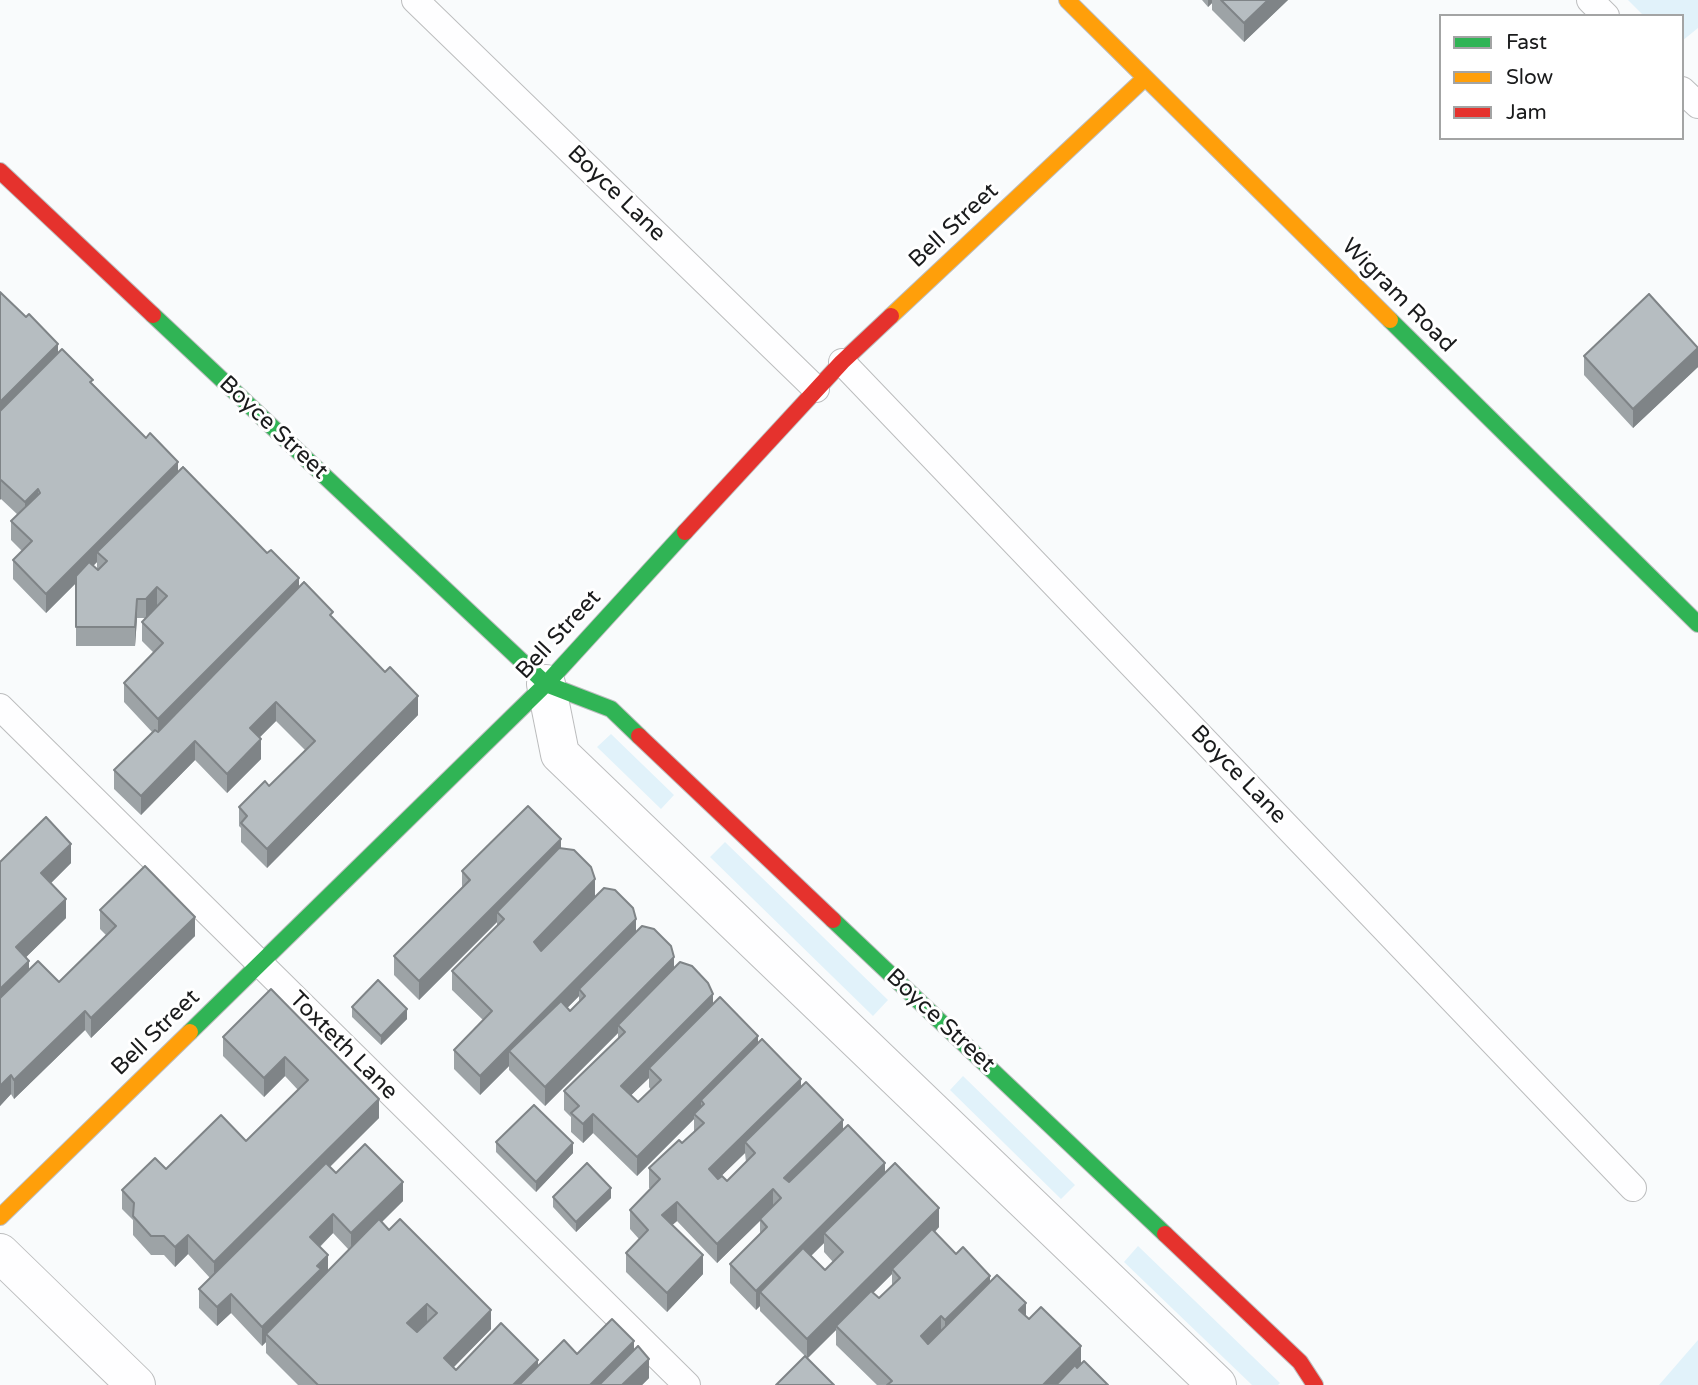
<!DOCTYPE html>
<html>
<head>
<meta charset="utf-8">
<style>
	body { margin:0 }
	#map { position:relative; width:1698px; height:1385px; overflow:hidden; background:#f9fbfc; font-family:"Varela Round",sans-serif }
	canvas { display:block }
	.legend { position:absolute; left:1439px; top:14px; width:245px; height:126px; box-sizing:border-box; background:#fff; border:2px solid #a3a4a4; margin:0; padding:9px 12px; list-style:none; font-size:21px; color:#1a1b1c }
	.legend li { display:flex; align-items:center; gap:14px; height:35px }
	.legend b { width:35px; border:2px solid #a3a4a4 }
</style>
</head>
<body>
<div id="map">
<canvas width="1698" height="1385"></canvas>
<ul class="legend">
<li><b style="height:9px;background:#30b455"></b>Fast</li>
<li><b style="height:9px;background:#ff9f0a"></b>Slow</li>
<li><b style="height:9px;background:#e5322d"></b>Jam</li>
</ul>
</div>
<script>
const c = document.querySelector('canvas').getContext('2d');
c.lineJoin = 'round';
function paint(path, color) { c.fillStyle = color; c.fill(path, 'evenodd'); }
const toPath = rows => new Path2D(rows.map(r => 'M' + r).join(''));
function strokePath(path, color, width, dash) { c.strokeStyle = color; c.lineWidth = width; c.lineCap = dash ? 'butt' : 'round'; c.setLineDash(dash || []); c.stroke(path); }
function label(font, color, halo, rows, align = 'center') {
  c.font = font + ' "Varela Round",sans-serif'; c.lineWidth = 6; c.setLineDash([]); c.textBaseline = 'middle'; c.strokeStyle = halo; c.fillStyle = color; for (const [text, x, y, turn = 0] of rows) {
    c.save(); c.translate(x, y); c.rotate((+turn || 0) * Math.PI / 180); c.textAlign = isNaN(turn) ? turn : align; if (halo) c.strokeText(text, 0, 0); c.fillText(text, 0, 0); c.restore();
  }
}
const green = toPath([
	[1628,0,1698,0,1698,28,1682,41,1682,16,1644,16],
	[611,734,674,795,661,809,597,747],
	[725,842,888,1000,873,1016,710,857],
	[963,1076,1075,1185,1061,1199,950,1090],
	[1138,1246,1280,1383,1278,1385,1252,1385,1124,1262],
	[1698,1340,1698,1385,1659,1385]
]);
const lane = toPath([
	[415,0,816,389],
	[1590,0,1606,16],
	[1682,90,1698,105],
	[842,362,1633,1188],
	[0,707,687,1385]
]);
const street = toPath([
	[546,684,560,754,1217,1385],
	[0,1253,136,1385]
]);
const fast = toPath([
	[153,315,546,684,611,709,639,736],
	[1390,320,1698,624],
	[833,920,1165,1234],
	[190,1032,546,684,685,532]
]);
const slow = toPath([
	[1067,0,1390,320],
	[891,316,1145,78],
	[0,1217,190,1032]
]);
const jam = toPath([
	[0,171,153,315],
	[685,532,842,362,891,316],
	[639,736,833,920],
	[1165,1234,1300,1362,1315,1385]
]);
const wall = toPath([
	[1202,0,1288,0,1244,42,1212,10,1212,3,1208,7],
	[0,292,58,353,93,384,178,471,299,587,333,618,418,715,267,868,241,842,241,828,239,826,239,807,269,786,305,750,276,721,259,738,261,759,227,793,195,760,141,815,114,789,114,770,152,732,124,702,124,683,154,653,142,641,142,622,146,618,137,618,135,646,76,646,76,583,46,613,13,579,13,560,22,551,11,540,11,521,18,515,1,499],
	[97,562,97,570,93,566],
	[1698,347,1698,367,1633,428,1584,375,1584,356],
	[561,848,595,896,636,931,674,968,758,1044,939,1227,935,1232,956,1254,990,1281,1026,1316,1081,1364,1108,1385,877,1385,836,1345,836,1330,807,1358,760,1311,760,1306,756,1310,730,1283,730,1264,760,1234,760,1221,717,1263,677,1221,672,1225,703,1274,667,1312,626,1272,626,1253,639,1239,630,1229,630,1210,651,1189,649,1188,649,1168,682,1143,694,1132,694,1119,637,1176,593,1133,583,1143,571,1132,571,1117,564,1110,564,1091,618,1039,618,1033,545,1106,509,1070,509,1066,480,1095,454,1069,454,1050,483,1020,452,990,452,971,497,926,497,922,419,1000,394,975,394,956,462,887,462,871],
	[579,996,579,1002,570,1011,567,1008],
	[649,1078,649,1087,651,1090,638,1102,631,1095],
	[745,1153,746,1162,727,1181,718,1179],
	[824,1243,824,1252,833,1262,825,1270,811,1256],
	[892,1274,892,1286,879,1298,873,1293],
	[0,862,71,863,51,883,66,918,26,957,29,970,59,982,106,935,100,929,100,910,195,936,91,1038,85,1030,14,1099,11,1094,0,1106],
	[271,989,379,1118,330,1167,336,1173,403,1201,382,1222,491,1329,453,1368,456,1370,538,1367,577,1354,634,1350,649,1378,642,1385,298,1385,266,1353,266,1342,262,1346,231,1313,217,1326,199,1308,199,1289,210,1278,188,1254,175,1267,164,1255,151,1255,133,1235,133,1220,122,1209,122,1190,246,1141,298,1090,285,1076,264,1097,223,1056,223,1037],
	[333,1233,349,1250,328,1272,320,1247],
	[352,1007,407,1019,381,1045,352,1017],
	[496,1142,573,1153,536,1192,496,1152],
	[553,1197,611,1198,576,1232,553,1207]
]);
const shadedWall = toPath([
	[1208,0,1212,0,1212,3,1208,7],
	[1268,0,1288,0,1244,42,1244,23],
	[58,344,58,363,0,421,0,402],
	[1698,348,1698,367,1633,428,1633,409],
	[178,462,178,481,97,552,97,562,46,613,46,594],
	[1,480,1,499,0,500,0,481],
	[38,489,38,508,25,521,25,502],
	[299,578,299,597,158,738,158,719],
	[157,587,157,606,146,618,146,599],
	[137,599,137,618,135,646,135,627],
	[418,696,418,715,267,868,267,849],
	[276,702,276,721,250,747,250,728],
	[261,739,261,759,227,793,227,774],
	[195,741,195,760,141,815,141,796],
	[561,839,561,858,497,912,497,922,419,1000,419,981],
	[71,844,71,863,41,893,41,873],
	[595,879,595,899,534,961,534,942],
	[66,899,66,918,16,967,16,947],
	[195,917,195,936,91,1038,91,1018],
	[636,919,636,938,579,989,579,996,517,1059,509,1051,509,1066,480,1095,480,1076],
	[674,957,674,976,618,1025,618,1033,545,1106,545,1087],
	[29,961,29,980,0,1008,0,989],
	[713,994,713,1013,649,1068,649,1078,621,1105,621,1086],
	[407,1009,407,1019,381,1045,381,1036],
	[85,1011,85,1030,14,1099,14,1080],
	[758,1036,758,1055,704,1104,701,1100,701,1112,694,1114,694,1119,637,1176,637,1157],
	[285,1057,285,1076,264,1097,264,1078],
	[11,1075,11,1094,0,1106,0,1086],
	[801,1079,801,1098,745,1142,745,1153,709,1188,709,1169],
	[379,1099,379,1118,214,1281,214,1262],
	[593,1114,593,1133,583,1143,583,1124],
	[843,1120,843,1139,784,1197,784,1178],
	[573,1143,573,1153,536,1192,536,1182],
	[885,1163,885,1182,824,1233,824,1243,767,1299,760,1292,760,1306,756,1310,756,1291],
	[403,1182,403,1201,351,1252,351,1233],
	[611,1188,611,1198,576,1232,576,1222],
	[773,1189,773,1208,717,1263,717,1244],
	[677,1202,677,1221,662,1234,662,1215],
	[939,1208,939,1227,894,1272,892,1269,892,1274,838,1328,836,1326,836,1330,807,1359,807,1339],
	[333,1214,333,1233,310,1256,310,1237],
	[188,1235,188,1254,175,1267,175,1247],
	[328,1255,328,1274,266,1334,266,1342,262,1346,262,1327],
	[703,1255,703,1274,667,1312,667,1293],
	[990,1276,990,1295,945,1339,945,1320],
	[231,1294,231,1313,217,1326,217,1307],
	[1026,1303,1026,1322,1019,1310],
	[427,1304,427,1323,407,1342,407,1323],
	[491,1310,491,1329,444,1377,444,1358],
	[941,1316,941,1335,921,1355,921,1336],
	[634,1341,634,1360,609,1385,590,1385],
	[1081,1346,1081,1365,1061,1385,1043,1385],
	[649,1359,649,1378,642,1385,622,1385],
	[538,1360,538,1379,531,1385,513,1385]
]);
const building = toPath([
	[1221,0,1268,0,1244,23,1221,0],
	[0,292,26,317,29,314,58,344,0,402,0,292],
	[1649,294,1698,348,1633,409,1584,356,1649,294],
	[62,349,93,380,90,382,146,438,150,433,178,462,46,594,13,560,32,541,11,521,40,493,38,489,25,502,1,480,0,481,0,411,62,349],
	[183,467,267,553,271,550,299,578,158,719,124,683,163,643,142,622,167,596,157,587,146,599,137,599,135,627,76,627,76,576,89,562,98,570,107,561,97,552,183,467],
	[304,582,333,612,330,615,385,672,390,667,418,696,267,849,241,823,247,816,239,807,265,781,269,786,315,741,276,702,250,728,261,739,227,774,195,741,141,796,114,770,155,730,158,732,304,582],
	[528,806,561,839,419,981,394,956,470,880,462,871,528,806],
	[46,817,71,844,41,873,66,899,16,947,29,961,0,989,0,862,46,817],
	[559,848,574,850,591,867,595,879,534,942,541,951,604,888,615,890,633,908,636,919,480,1076,454,1050,492,1011,452,971,504,919,497,912,559,848],
	[145,866,195,917,91,1018,85,1011,14,1080,11,1075,0,1086,0,998,38,961,59,982,116,926,100,910,145,866],
	[642,926,654,929,671,946,674,957,545,1087,509,1051,561,1001,570,1011,585,996,579,989,642,926],
	[680,962,692,966,708,983,713,994,621,1086,638,1102,661,1080,649,1068,720,997,758,1036,637,1157,593,1114,583,1124,571,1113,579,1106,564,1091,625,1032,618,1025,680,962],
	[378,980,407,1009,381,1036,352,1007,378,980],
	[271,989,379,1099,214,1262,188,1235,175,1247,164,1236,151,1236,133,1216,134,1203,122,1190,155,1158,166,1169,221,1115,246,1141,308,1080,285,1057,264,1078,223,1037,271,989],
	[762,1039,801,1079,709,1169,718,1179,722,1176,727,1181,755,1153,745,1142,806,1082,843,1120,784,1178,789,1182,848,1125,885,1163,756,1291,730,1264,767,1227,760,1219,781,1198,773,1189,717,1244,677,1202,662,1215,703,1255,667,1293,626,1253,648,1230,630,1210,660,1179,649,1168,679,1140,682,1143,704,1123,694,1114,704,1104,701,1100,762,1039],
	[534,1105,573,1143,536,1182,496,1142,534,1105],
	[365,1144,403,1182,351,1233,333,1214,310,1237,328,1255,317,1266,321,1269,262,1327,231,1294,217,1307,199,1289,326,1163,336,1173,365,1144],
	[587,1163,611,1188,576,1222,553,1197,587,1163],
	[895,1163,939,1208,807,1339,760,1292,803,1248,825,1270,843,1252,824,1233,895,1163],
	[379,1219,389,1230,400,1219,491,1310,444,1358,456,1370,501,1323,538,1360,513,1385,318,1385,266,1334,379,1219],
	[427,1304,437,1313,417,1332,407,1323,427,1304],
	[932,1229,956,1254,963,1247,990,1276,945,1320,941,1316,921,1336,928,1344,997,1275,1026,1303,1019,1310,1029,1319,1041,1307,1081,1346,1043,1385,887,1385,892,1381,836,1326,871,1291,879,1298,900,1278,892,1269,932,1229],
	[612,1319,634,1341,590,1385,519,1385,564,1340,577,1354,612,1319],
	[638,1346,649,1359,622,1385,599,1385,638,1346],
	[805,1356,834,1385,776,1385,805,1356],
	[1084,1361,1108,1385,1056,1385,1075,1365,1077,1368,1084,1361]
]);
const streetNames = [
	["Boyce Lane",616,194,44],
	["Bell Street",954,226,-43],
	["Wigram Road",1398,296,45],
	["Boyce Street",273,428,43],
	["Bell Street",559,635,-47],
	["Boyce Lane",1238,775,46],
	["Boyce Street",940,1021,43],
	["Bell Street",156,1033,-44],
	["Toxteth Lane",343,1046,45]
];
paint(green, '#e1f2fa');
strokePath(lane, '#bcbdbe', 28);
strokePath(street, '#bcbdbe', 40);
strokePath(fast, '#bcbdbe', 18);
strokePath(slow, '#bcbdbe', 18);
strokePath(jam, '#bcbdbe', 18);
strokePath(lane, '#fefeff', 26);
strokePath(street, '#fefeff', 38);
strokePath(fast, '#30b455', 16);
strokePath(slow, '#ff9f0a', 16);
strokePath(jam, '#e5322d', 16);
paint(wall, '#9da3a6');
paint(shadedWall, '#7f8487');
paint(building, '#b6bdc1');
strokePath(building, '#7f8487', 2);
label('23px', '#1a1b1c', '#fff', streetNames);
</script>
</body>
</html>
